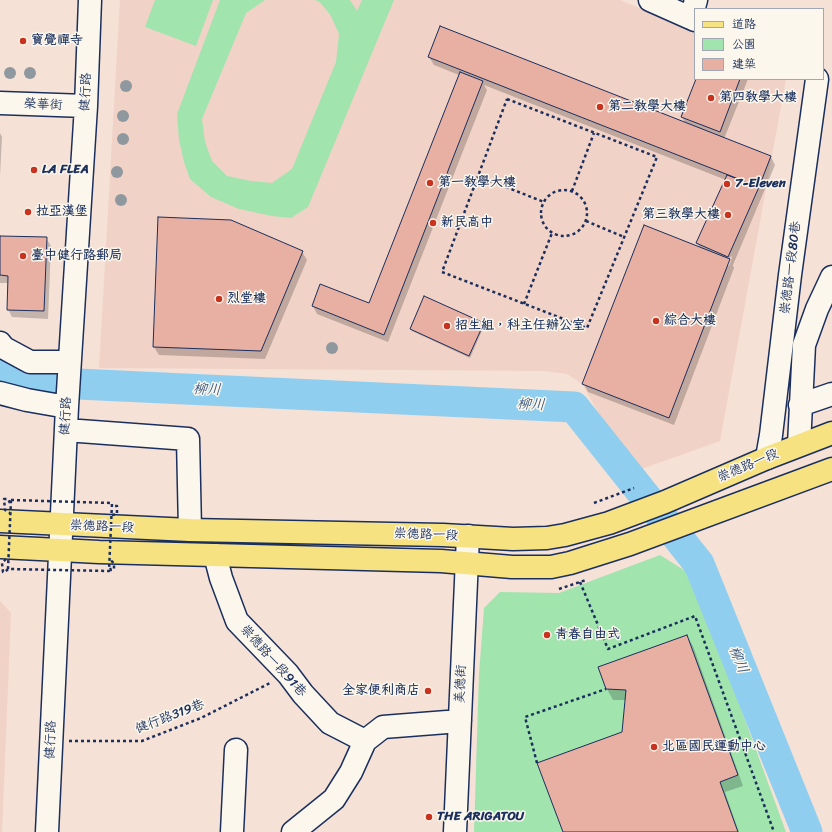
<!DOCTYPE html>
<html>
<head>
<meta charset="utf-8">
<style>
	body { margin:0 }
	#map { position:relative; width:832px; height:832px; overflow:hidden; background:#f5e1d6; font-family:Sriracha,"LXGW WenKai TC",sans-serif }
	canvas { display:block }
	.legend { position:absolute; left:694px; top:8px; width:130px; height:72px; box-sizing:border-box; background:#fbf7ec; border:1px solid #a1a7b3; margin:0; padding:5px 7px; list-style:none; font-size:12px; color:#1b2f5e }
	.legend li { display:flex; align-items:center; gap:8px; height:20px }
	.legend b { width:20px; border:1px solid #a1a7b3 }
</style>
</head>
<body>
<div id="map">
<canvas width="832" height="832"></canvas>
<ul class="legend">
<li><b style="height:5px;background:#f7e281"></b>道路</li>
<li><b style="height:11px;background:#a1e4ae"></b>公園</li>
<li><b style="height:11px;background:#e8afa3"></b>建築</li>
</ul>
</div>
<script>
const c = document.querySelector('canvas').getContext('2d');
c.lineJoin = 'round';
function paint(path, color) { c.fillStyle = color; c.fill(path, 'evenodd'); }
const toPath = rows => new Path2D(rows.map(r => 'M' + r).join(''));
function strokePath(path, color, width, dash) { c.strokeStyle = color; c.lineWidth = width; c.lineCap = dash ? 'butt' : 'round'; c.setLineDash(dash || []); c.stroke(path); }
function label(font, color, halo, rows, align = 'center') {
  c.font = font + ' Sriracha,"LXGW WenKai TC",sans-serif'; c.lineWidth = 3; c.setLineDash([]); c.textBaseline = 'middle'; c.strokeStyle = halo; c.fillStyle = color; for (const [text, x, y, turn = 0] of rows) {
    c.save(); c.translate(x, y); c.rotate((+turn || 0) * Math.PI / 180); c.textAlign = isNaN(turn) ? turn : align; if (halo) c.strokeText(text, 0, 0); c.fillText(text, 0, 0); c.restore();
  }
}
const built = toPath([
	[120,0,620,0,695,31,695,79,786,79,720,441,633,472,582,384,567,374,544,371,99,368],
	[0,601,11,613,2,832,0,832]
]);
const green = toPath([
	[155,0,213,0,196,46,145,27],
	[220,0,265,0,246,13,202,119,205,142,212,161,227,176,251,181,272,183,292,169,336,62,339,34,331,16,320,2,315,0,350,0,357,11,362,0,394,0,308,207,291,218,272,216,239,209,211,197,190,179,184,162,179,140,177,114],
	[660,555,692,575,786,832,474,832,479,674,484,608,500,592,559,593]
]);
const shadow = toPath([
	[429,57,686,124,682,117,697,79,748,79,724,139,771,157,775,165,733,265,734,268,674,425,588,392,584,384,700,248,697,243,726,180,484,85,487,90,388,342,317,314,313,306,370,304,459,75,434,65],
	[731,256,732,257,729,266,727,264],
	[0,133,2,137,0,176],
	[0,237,46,238,51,246,48,319,12,317,8,309,8,283,0,283],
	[302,252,307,260,265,359,159,355,154,347],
	[483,324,484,326,470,358,412,331,411,329],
	[687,636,693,646,743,786,725,792,739,832,564,832,623,733,626,700,613,700,607,689]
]);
const river = toPath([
	[0,370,34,382,574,407,699,564,807,832]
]);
const building = toPath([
	[440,26,771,156,759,187,428,57,440,26],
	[460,72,483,81,384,335,312,306,320,284,369,303,460,72],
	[696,79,740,79,720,132,681,117,696,79],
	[727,175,759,187,728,257,696,243,727,175],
	[158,217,231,220,303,251,261,351,153,347,158,217],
	[644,225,730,259,669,418,582,384,644,225],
	[0,236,47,237,44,311,7,310,8,276,0,275,0,236],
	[424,296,484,323,469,356,410,329,424,296],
	[687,635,738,775,720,782,738,832,563,832,537,763,622,732,626,690,606,689,598,667,687,635]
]);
const path = toPath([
	[507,99,657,157,587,328,442,272,507,99],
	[478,176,544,202],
	'541 213a23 23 0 1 1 46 0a23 23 0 1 1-46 0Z',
	[572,191,594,133],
	[586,221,624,237],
	[524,304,552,233],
	[594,503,634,488],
	[580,582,608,649,695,616,774,832],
	[559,589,586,580],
	[69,741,142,741,201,718,270,683],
	[537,763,525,717,606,689]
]);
const minor = toPath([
	[650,0,695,20],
	[691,18,696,0],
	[0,103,86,106],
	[0,343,4,348,30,362,69,362],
	[0,393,27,400,67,407],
	[800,405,832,394],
	[66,430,188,439,190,530],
	[799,445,804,345,817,309,832,277],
	[767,458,771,435,790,275,817,79],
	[215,555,221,578,237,621,288,674,303,694,330,723,365,741],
	[365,741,383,727,460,721],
	[47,832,67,407,86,106,90,0],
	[232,832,236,750],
	[293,832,334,799,351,772,365,741],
	[455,832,468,536]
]);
const major = toPath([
	[0,521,190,530,443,535,513,539,547,538,565,535,609,523,665,502,767,458,832,433],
	[0,547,99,552,441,561,512,567,551,567,570,563,630,544,832,469]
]);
const pathBridge = toPath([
	[11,500,112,503,109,571,8,569,11,500],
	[10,503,8,499,4,499,5,510,10,513],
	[112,515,117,514,117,506,114,506],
	[110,568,111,570,114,569,114,563,110,560],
	[8,569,5,572,3,572,2,563,9,556]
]);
const trees = [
	[10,73],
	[30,73],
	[126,86],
	[123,116],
	[123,139],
	[117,172],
	[121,200],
	[332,348]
];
const markers = [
	[23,41,4,"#c8321e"],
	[711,98,4,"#c8321e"],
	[600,107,4,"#c8321e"],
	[34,170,4,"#c8321e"],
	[430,183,4,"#c8321e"],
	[727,184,4,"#c8321e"],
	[28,212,4,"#c8321e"],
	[728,215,4,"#c8321e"],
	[433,223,4,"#c8321e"],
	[23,256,4,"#c8321e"],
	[219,299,4,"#c8321e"],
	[656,321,4,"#c8321e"],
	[447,326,4,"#c8321e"],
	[547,635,4,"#c8321e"],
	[428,691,4,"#c8321e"],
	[654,747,4,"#c8321e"],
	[429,817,4,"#c8321e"]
];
const poiNames = [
	["寶覺禪寺",31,41],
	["第四教學大樓",719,98],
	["第二教學大樓",608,107],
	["LA FLEA",42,170],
	["第一教學大樓",438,183],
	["7-Eleven",735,184],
	["拉亞漢堡",36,212],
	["第三教學大樓",720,215,"right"],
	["新民高中",441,223],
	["臺中健行路郵局",31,256],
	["烈堂樓",227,299],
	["綜合大樓",664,321],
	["招生組，科主任辦公室",455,326],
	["青春自由式",555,635],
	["全家便利商店",420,691,"right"],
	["北區國民運動中心",662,747],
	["THE ARIGATOU",437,817]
];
const streetNames = [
	["健行路",86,92,-87],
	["榮華街",43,105,2],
	["崇德路一段80巷",791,268,-83],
	["健行路",66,416,-87],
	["崇德路一段",748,466,-23],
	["崇德路一段",102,527,2],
	["崇德路一段",426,535,2],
	["崇德路一段91巷",273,661,48],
	["美德街",461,684,-87],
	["健行路319巷",170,717,-21],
	["健行路",51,740,-88]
];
const waterNames = [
	["柳川",207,390,3],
	["柳川",531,405,3],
	["柳川",738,660,68]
];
paint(built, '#f1d2c7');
paint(green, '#a1e4ae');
paint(shadow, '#0003');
strokePath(river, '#90cef0', 31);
paint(building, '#e8afa3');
strokePath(building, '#1b2f5e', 1);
strokePath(minor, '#1b2f5e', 25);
strokePath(major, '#1b2f5e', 25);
strokePath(path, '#1b2f5e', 2.5, [3, 3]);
strokePath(minor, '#fbf7ec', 22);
strokePath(major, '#f7e281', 22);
strokePath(pathBridge, '#1b2f5e', 2.5, [3, 3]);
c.fillStyle = '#8f989f';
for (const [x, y] of trees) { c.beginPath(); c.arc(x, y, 6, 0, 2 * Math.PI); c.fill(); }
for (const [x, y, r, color] of markers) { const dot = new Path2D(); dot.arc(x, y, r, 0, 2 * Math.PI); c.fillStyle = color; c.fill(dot); strokePath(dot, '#fbf7ec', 1.5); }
label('bold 13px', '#1b2f5e', '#fbf7ec', poiNames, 'left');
label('13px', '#1b2f5e', '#fbf7ec', streetNames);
label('italic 14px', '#385782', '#fbf7ec', waterNames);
</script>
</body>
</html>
